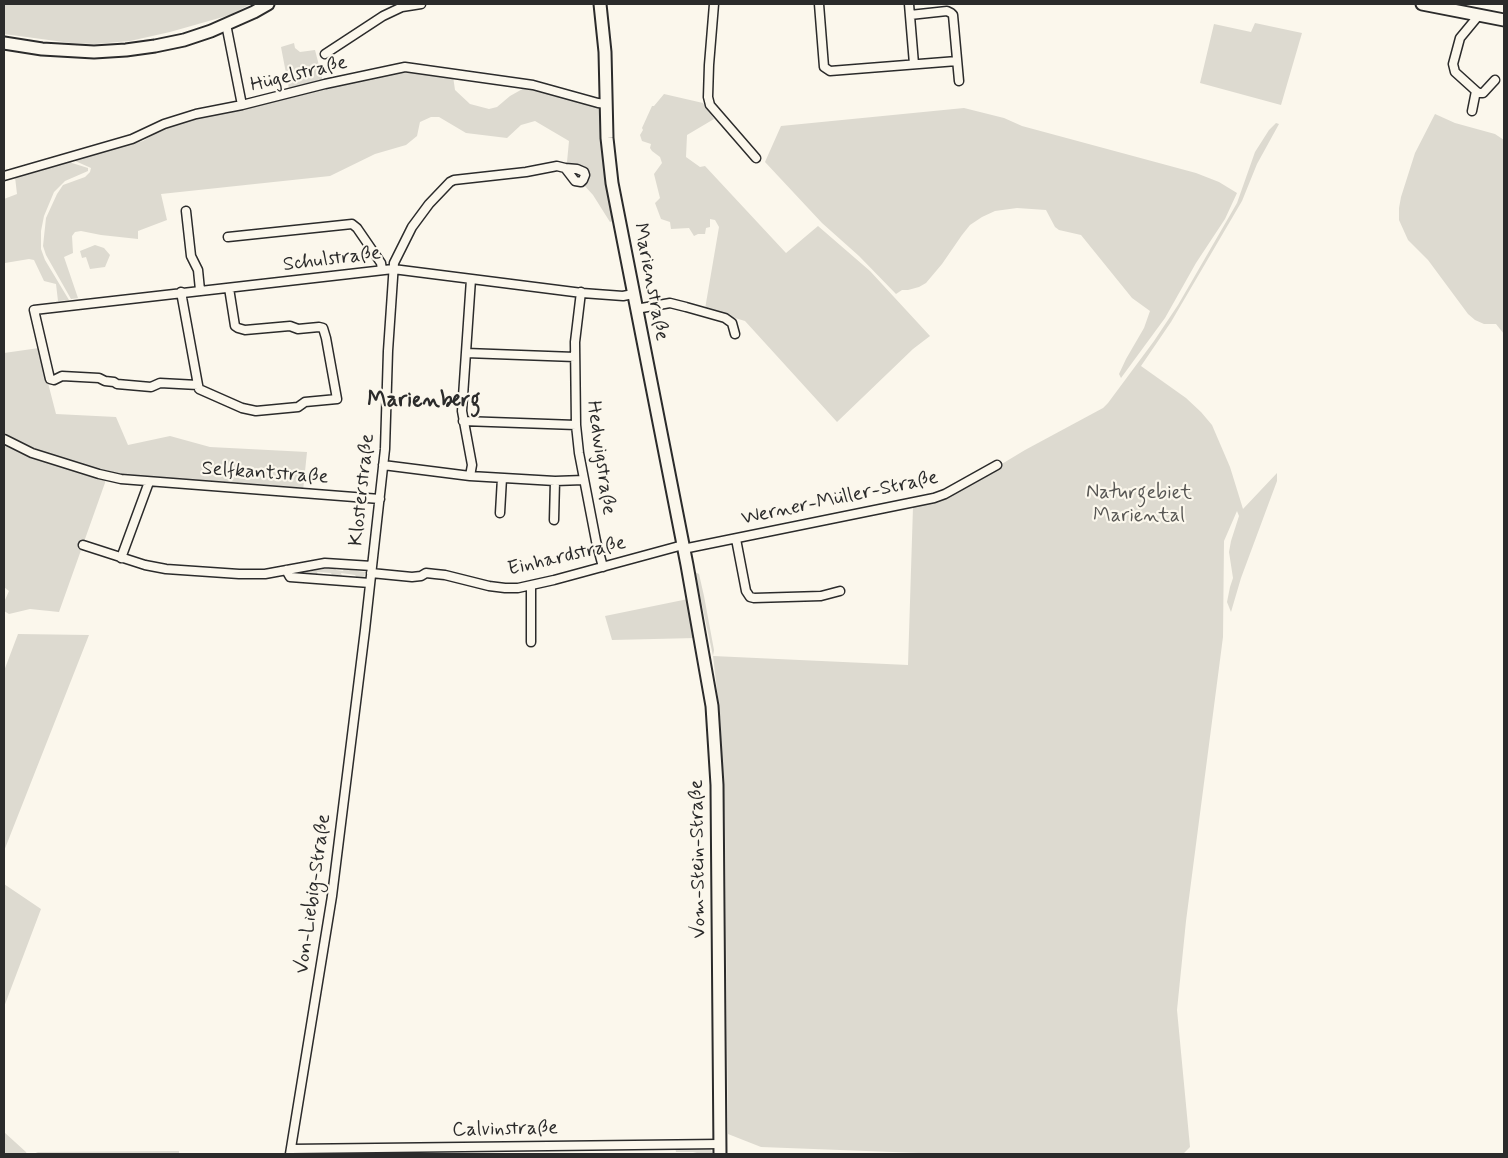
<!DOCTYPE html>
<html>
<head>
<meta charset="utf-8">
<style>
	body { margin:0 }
	#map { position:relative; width:1508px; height:1158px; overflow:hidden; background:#fbf7ec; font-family:Mynerve,sans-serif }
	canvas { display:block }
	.frame { position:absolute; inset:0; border:5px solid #2b2b2b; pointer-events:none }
</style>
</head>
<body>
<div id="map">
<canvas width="1508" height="1158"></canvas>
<div class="frame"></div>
</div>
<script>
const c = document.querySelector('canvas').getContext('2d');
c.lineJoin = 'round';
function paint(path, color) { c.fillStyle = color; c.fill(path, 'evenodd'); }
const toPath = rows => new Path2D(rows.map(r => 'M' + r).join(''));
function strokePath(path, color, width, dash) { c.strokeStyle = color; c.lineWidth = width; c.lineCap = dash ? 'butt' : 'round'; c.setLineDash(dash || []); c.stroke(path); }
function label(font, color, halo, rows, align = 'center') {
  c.font = font + ' Mynerve,sans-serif'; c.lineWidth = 4.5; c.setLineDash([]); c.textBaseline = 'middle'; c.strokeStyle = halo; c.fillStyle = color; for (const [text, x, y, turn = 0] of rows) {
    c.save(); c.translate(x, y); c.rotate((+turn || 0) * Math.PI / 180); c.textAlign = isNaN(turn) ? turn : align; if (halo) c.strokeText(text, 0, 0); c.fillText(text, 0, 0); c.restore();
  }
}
const green = toPath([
	[4,4,251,4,230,15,170,32,130,41,95,44,71,43,4,34],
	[1255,23,1302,33,1281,105,1200,83,1214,24,1251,32],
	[294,43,295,48,300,52,315,50,323,81,289,89,281,47],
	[400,71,453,76,455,90,470,104,489,109,497,107,510,96,526,87,567,97,598,107,601,109,601,144,605,180,613,221,610,222,593,195,583,184,583,167,571,167,567,162,569,141,535,121,521,125,507,138,466,133,439,117,431,117,420,122,417,136,406,145,375,154,330,176,161,194,167,220,138,231,138,239,101,235,81,231,75,232,72,236,73,253,64,257,78,298,71,299,46,255,43,246,46,218,57,194,63,185,85,177,90,172,91,168,73,160,143,141,166,127,212,114],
	[664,94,703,103,714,119,687,135,686,157,700,167,705,166,786,253,818,226,870,271,930,336,913,349,837,422,745,321,705,309,719,227,715,220,710,219,710,227,706,228,705,234,698,234,694,236,689,228,671,229,670,222,661,219,655,203,660,198,654,174,662,163,660,157,652,151,650,148,651,144,642,141,640,135,643,130,642,128,652,106,654,106],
	[964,108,1004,118,1022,126,1196,173,1219,182,1237,193,1225,219,1196,263,1165,318,1121,378,1119,374,1126,359,1144,328,1150,311,1132,298,1081,235,1059,230,1055,227,1046,210,1017,208,995,211,982,217,970,225,962,235,942,264,926,283,919,287,908,290,902,290,896,294,859,256,822,223,765,162,781,126],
	[1435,114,1455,123,1495,134,1504,140,1504,334,1496,324,1484,324,1475,320,1468,314,1428,260,1408,240,1399,220,1399,208,1401,197,1415,153],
	[1276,123,1279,124,1257,164,1242,201,1171,322,1141,366,1186,398,1201,412,1212,425,1230,467,1243,509,1277,473,1277,481,1241,578,1231,612,1227,602,1230,587,1233,578,1229,552,1231,541,1239,516,1237,511,1224,541,1223,637,1186,921,1177,1010,1190,1147,1183,1154,945,1154,761,1147,728,1134,725,828,720,716,713,656,695,572,699,574,704,596,714,650,713,656,908,665,913,507,936,501,957,491,1025,450,1103,408,1108,403,1154,341,1178,305,1237,203,1255,152,1269,130],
	[69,160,72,163,88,168,88,171,65,181,54,192,44,216,41,231,41,249,45,260,69,300,58,301,56,284,44,281,34,260,29,259,5,263,5,298,4,294,4,199,17,194,15,177],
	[95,245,104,248,110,255,105,267,90,269,86,257,82,258,80,251],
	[39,348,56,414,116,417,128,445,170,436,210,447,307,452,303,491,201,483,201,481,171,480,120,474,37,453,4,437,4,353],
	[4,441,31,455,85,475,106,480,59,612,30,609,9,614,4,611,5,600,9,591,4,587],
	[330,568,335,568,336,570,343,571,344,569,365,572,364,580,359,580,355,575,341,573,343,579,334,579,331,573,317,572,319,577,301,576,299,573],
	[688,599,696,638,612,640,605,616],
	[18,634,89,635,4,851,4,671],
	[4,884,41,909,4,1007],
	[4,1132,26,1152,27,1154,4,1154],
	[706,1146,710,1148,713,1154,701,1154,693,1152,676,1152,675,1147],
	[179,1151,179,1154,33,1154,38,1152]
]);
const street = toPath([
	[714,4,709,65,708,97,710,105,756,158],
	[819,4,824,67,830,71,957,61],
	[909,4,914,64],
	[910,15,947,11,951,13,953,15,959,81],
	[226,24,242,105],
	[325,54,383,16,402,7,421,4],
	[1476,91,1479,93,1483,93,1495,80],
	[1472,111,1476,91,1455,72,1453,64,1460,38,1479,15],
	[4,176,132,139,164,124,196,114,242,105,325,84,405,67,533,85,598,103,607,104],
	[186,211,191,256,198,270,200,290],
	[228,237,352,224,357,228,381,263,382,270],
	[229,288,235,326,238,328,245,330,290,326,298,329,319,327,323,328,326,338,337,399,305,402,298,407,256,411,242,408,199,389,198,385,160,383,151,387,117,384,114,382,105,381,99,378,62,376,54,380,50,379,34,310,393,269,582,293,623,296,633,294],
	[181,292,198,385],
	[581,292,575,342,576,425,579,453,596,541,603,567],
	[636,309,670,303,686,307,725,318,732,323,735,334],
	[466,353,575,357],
	[463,421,576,425],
	[4,439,32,453,99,474,121,479,380,499],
	[383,465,470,476,555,481,584,480],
	[470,476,472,465,462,411,471,279],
	[500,513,502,478],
	[554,520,555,481],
	[736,539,746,591,750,597,754,598,821,596,840,591],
	[83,545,145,565,166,569,239,574,265,574,325,563,372,566],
	[683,549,934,498,945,494,997,465],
	[121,558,149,482],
	[286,570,290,577,370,583],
	[371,573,412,577,421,576,426,573,435,574,445,575,489,586,505,588,518,588,554,580,683,545],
	[531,586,531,642],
	[291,1149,720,1144],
	[290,1154,332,896,365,630,385,449,388,351,394,263,412,227,429,204,450,182,454,180,526,172,557,166,565,168,575,181,581,182,583,180,585,175,584,172,577,169,565,168]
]);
const secondary = toPath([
	[600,4,605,52,607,138,612,183,687,565,712,706,717,785,720,1154],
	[1422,4,1504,20],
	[4,43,42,49,94,52,126,50,155,46,184,40,211,31,254,12,268,4]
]);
const streetNames = [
	["Hügelstraße",299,75,-14],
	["Schulstraße",332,260,-7],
	["Marienstraße",650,282,79],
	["Hedwigstraße",600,458,82],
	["Selfkantstraße",265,474,4],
	["Klosterstraße",363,490,-84],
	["Werner-Müller-Straße",840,499,-12],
	["Einhardstraße",567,557,-13],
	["Vom-Stein-Straße",699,859,-91],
	["Von-Liebig-Straße",314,894,-82],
	["Calvinstraße",505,1130,-1]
];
const parkNames = [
	["Naturgebiet",1139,494],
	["Mariental",1139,517]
];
const quarterNames = [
	["Marienberg",424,401]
];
paint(green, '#dddad0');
strokePath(street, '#2b2b2b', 11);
strokePath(secondary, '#2b2b2b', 15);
strokePath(street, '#fbf7ec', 8);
strokePath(secondary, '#fbf7ec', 11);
label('20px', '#2b2b2b', '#fbf7ec', streetNames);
label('20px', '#585754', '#fbf7ec', parkNames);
label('bold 22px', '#2b2b2b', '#fbf7ec', quarterNames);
</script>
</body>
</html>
